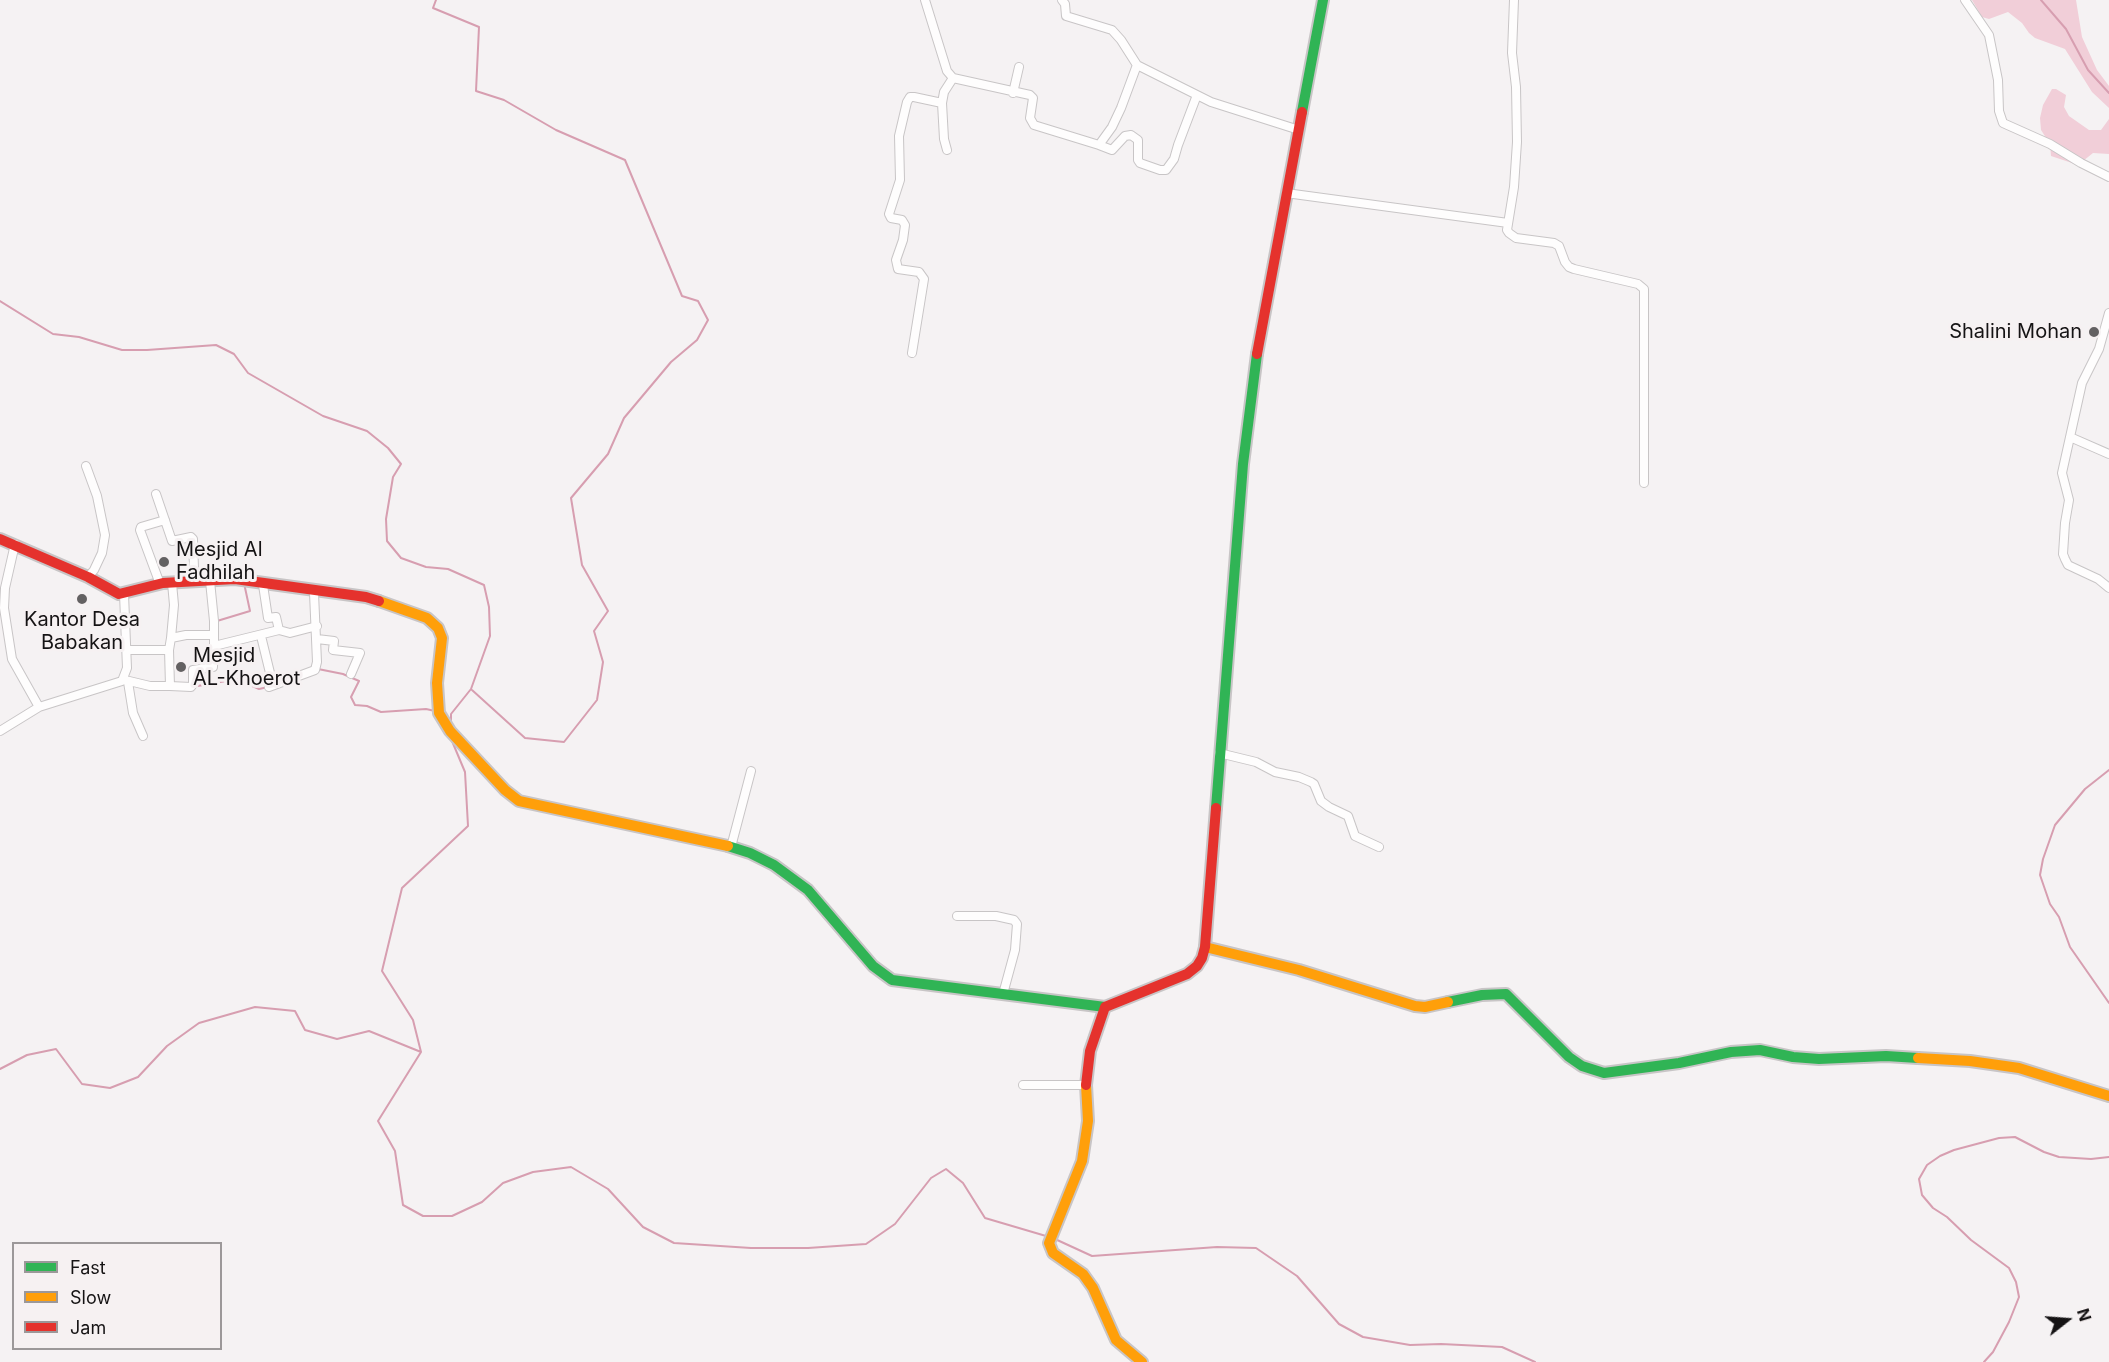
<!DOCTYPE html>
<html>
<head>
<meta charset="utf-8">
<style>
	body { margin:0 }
	#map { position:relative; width:2109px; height:1362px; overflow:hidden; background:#f5f2f3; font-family:Inter,sans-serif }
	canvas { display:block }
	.legend { position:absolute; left:12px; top:1242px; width:210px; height:108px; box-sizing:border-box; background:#f6f1f2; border:2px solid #9c9899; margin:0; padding:8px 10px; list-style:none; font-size:18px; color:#151314 }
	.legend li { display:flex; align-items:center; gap:12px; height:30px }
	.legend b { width:30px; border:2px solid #9c9899 }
	.north { position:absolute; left:2037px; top:1290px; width:60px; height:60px; -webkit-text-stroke:4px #f6f1f2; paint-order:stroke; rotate:73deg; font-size:16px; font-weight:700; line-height:24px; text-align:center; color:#151314 }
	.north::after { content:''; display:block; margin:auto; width:21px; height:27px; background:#151314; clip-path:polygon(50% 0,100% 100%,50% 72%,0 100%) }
</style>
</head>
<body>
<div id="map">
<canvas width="2109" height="1362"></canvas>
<ul class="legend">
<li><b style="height:8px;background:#30b455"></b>Fast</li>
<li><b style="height:8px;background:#ff9f0a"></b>Slow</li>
<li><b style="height:8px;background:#e5322d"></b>Jam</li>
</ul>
<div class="north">N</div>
</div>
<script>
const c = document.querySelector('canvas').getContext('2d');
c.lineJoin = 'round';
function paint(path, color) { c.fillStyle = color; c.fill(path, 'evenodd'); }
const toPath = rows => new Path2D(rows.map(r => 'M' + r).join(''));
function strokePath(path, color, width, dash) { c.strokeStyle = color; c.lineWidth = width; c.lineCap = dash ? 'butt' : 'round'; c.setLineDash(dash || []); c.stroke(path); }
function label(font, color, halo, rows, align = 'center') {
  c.font = font + ' Inter,sans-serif'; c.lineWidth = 6; c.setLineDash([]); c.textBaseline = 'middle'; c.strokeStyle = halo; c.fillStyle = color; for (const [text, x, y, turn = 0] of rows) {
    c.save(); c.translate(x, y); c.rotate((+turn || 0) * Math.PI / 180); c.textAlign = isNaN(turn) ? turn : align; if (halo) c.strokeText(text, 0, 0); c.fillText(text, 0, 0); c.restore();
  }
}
const green = toPath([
	[1972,0,2076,0,2082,37,2097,70,2109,86,2109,108,2092,92,2065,49,2035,38,2029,33,2022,23,2008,12,1989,19,1982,17],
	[2052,89,2056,89,2066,95,2064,107,2069,116,2089,130,2101,130,2109,119,2109,154,2093,153,2078,165,2051,156,2050,144,2041,130,2040,118,2043,105]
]);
const stream = toPath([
	[436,0,433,8,479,27,476,91,504,100,556,130,625,160,682,296,698,301,708,320,697,340,671,362,624,418,608,454,571,498,582,565,608,611,594,631,603,662,597,700,564,742,525,738,472,690],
	[2041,0,2066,29,2088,70,2109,93],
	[0,301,53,334,79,337,122,350,147,350,216,345,234,354,248,373,323,416,367,431,388,448,401,464,393,477,386,519,387,541,401,558,426,567,448,569,484,585,489,607,490,636,471,689,451,714,451,723],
	[217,621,250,611,244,583],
	[318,669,343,674,359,681,351,697,355,705,367,706,381,712,426,709,435,711],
	[192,687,243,678,250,685,259,689,268,687],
	[452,741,465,772,468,826,402,888,382,971,413,1020,421,1052,378,1121,395,1151,403,1205,423,1216,452,1216,482,1202,503,1183,533,1172,571,1167,608,1189,643,1227,674,1243,751,1248,808,1248,866,1244,895,1224,931,1178,946,1169,963,1183,985,1218,1046,1236],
	[2109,770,2085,789,2055,825,2043,859,2040,875,2050,904,2059,917,2070,947,2109,1003],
	[0,1069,27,1055,56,1049,82,1084,110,1088,138,1077,167,1046,199,1023,255,1007,295,1011,305,1030,337,1039,369,1031,421,1052],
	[1055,1239,1092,1256,1217,1247,1256,1248,1297,1276,1339,1324,1363,1337,1410,1345,1441,1344,1502,1347,1535,1362],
	[1984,1362,1993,1352,2009,1322,2019,1297,2016,1282,2009,1268,1971,1240,1947,1217,1933,1208,1922,1195,1919,1179,1927,1165,1940,1156,1954,1150,1999,1138,2015,1137,2044,1152,2059,1157,2091,1159,2109,1157]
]);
const street = toPath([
	[925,0,947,71,953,78],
	[1062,0,1065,4,1066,16,1112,30,1121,40,1137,65],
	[1514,0,1512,53,1516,87,1517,142,1514,187,1507,230,1509,233,1516,238,1554,243,1559,246,1565,262,1569,267,1574,269,1638,284,1644,289,1644,483],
	[1965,0,1989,35,1998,80,1999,111,2003,123,2050,144,2081,163,2109,177],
	[1013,93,1019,67],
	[1099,145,1112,150,1125,136,1131,135,1138,140,1138,160,1140,163,1160,170,1166,170,1174,159,1178,145,1197,95],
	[947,150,944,139,942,103,944,92,953,78,1030,95,1033,98,1030,118,1034,125,1099,145,1112,127,1121,108,1137,65,1211,102,1299,130],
	[1286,193,1508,223],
	[2109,313,2099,349,2082,383,2062,473,2069,500,2065,523,2063,554,2065,559,2068,565,2098,579,2109,588],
	[912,353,924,279,919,272,898,269,896,260,903,240,905,225,902,220,891,218,889,214,900,180,899,136,907,102,910,97,914,97,942,103],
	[2070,437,2109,454],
	[86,466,97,496,105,535,102,553,94,570,88,577],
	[156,494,172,541,191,537,193,539,194,568,196,581],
	[15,544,5,588,4,608,12,659,39,707],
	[210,581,214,621,214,646,279,630],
	[160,584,140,530,141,527,165,520],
	[263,585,268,618,276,617,279,630,290,633,317,626],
	[261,636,271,677,269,687,315,670,317,662,314,593],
	[171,638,174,605,172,583],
	[317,639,334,641,333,650,360,653,351,674],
	[214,646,213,667,193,670,193,684,191,687,170,686,169,650,171,638,186,635,214,635],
	[126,650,169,650],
	[125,680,150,686,170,686],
	[128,682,133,713,143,736],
	[0,731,39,707,122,681,127,668,124,594],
	[1219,753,1256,762,1275,772,1299,777,1311,782,1314,784,1321,801,1329,807,1348,816,1355,836,1379,847],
	[731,847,751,771],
	[957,916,996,916,1014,920,1017,924,1015,950,1003,994],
	[1023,1085,1086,1085]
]);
const fast = toPath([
	[1302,112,1323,0],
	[1216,808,1243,464,1257,354],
	[728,846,750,853,774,865,808,890,873,966,892,980,1105,1007],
	[1448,1002,1482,995,1506,994,1569,1057,1582,1066,1604,1073,1679,1063,1731,1052,1760,1050,1793,1057,1819,1059,1886,1056,1918,1058]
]);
const slow = toPath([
	[379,601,427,618,438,628,442,638,437,683,439,713,450,731,505,790,519,801,728,846],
	[1205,947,1299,970,1415,1006,1425,1007,1448,1002],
	[1918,1058,1970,1061,2019,1068,2109,1096],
	[1086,1085,1088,1121,1082,1161,1049,1243,1053,1253,1083,1274,1093,1288,1116,1340,1142,1362]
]);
const jam = toPath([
	[1257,354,1302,112],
	[0,539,88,577,119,594,163,583,235,579,366,597,379,601],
	[1086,1085,1090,1051,1105,1007,1187,974,1197,966,1202,958,1205,947,1216,808]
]);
const markers = [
	[2094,332,6,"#636162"],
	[164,562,6,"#636162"],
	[82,599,6,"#636162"],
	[181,667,6,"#636162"]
];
const poiNames = [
	["Shalini Mohan",2082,332,"right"],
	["Mesjid Al",176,550],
	["Fadhilah",176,573],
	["Kantor Desa",82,620,"center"],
	["Babakan",82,643,"center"],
	["Mesjid",193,656],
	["AL-Khoerot",193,679]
];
paint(green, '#f1ced8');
strokePath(stream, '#d79eb0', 2);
strokePath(street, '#c8c5c6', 10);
strokePath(fast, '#c8c5c6', 14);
strokePath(slow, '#c8c5c6', 14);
strokePath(jam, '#c8c5c6', 14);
strokePath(street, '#fefdfd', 8);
strokePath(fast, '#30b455', 10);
strokePath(slow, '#ff9f0a', 10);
strokePath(jam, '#e5322d', 10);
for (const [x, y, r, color] of markers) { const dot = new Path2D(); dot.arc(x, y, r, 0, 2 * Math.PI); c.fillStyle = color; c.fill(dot); strokePath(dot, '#f6f1f2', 2); }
label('20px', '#151314', '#f6f1f2', poiNames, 'left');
</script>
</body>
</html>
